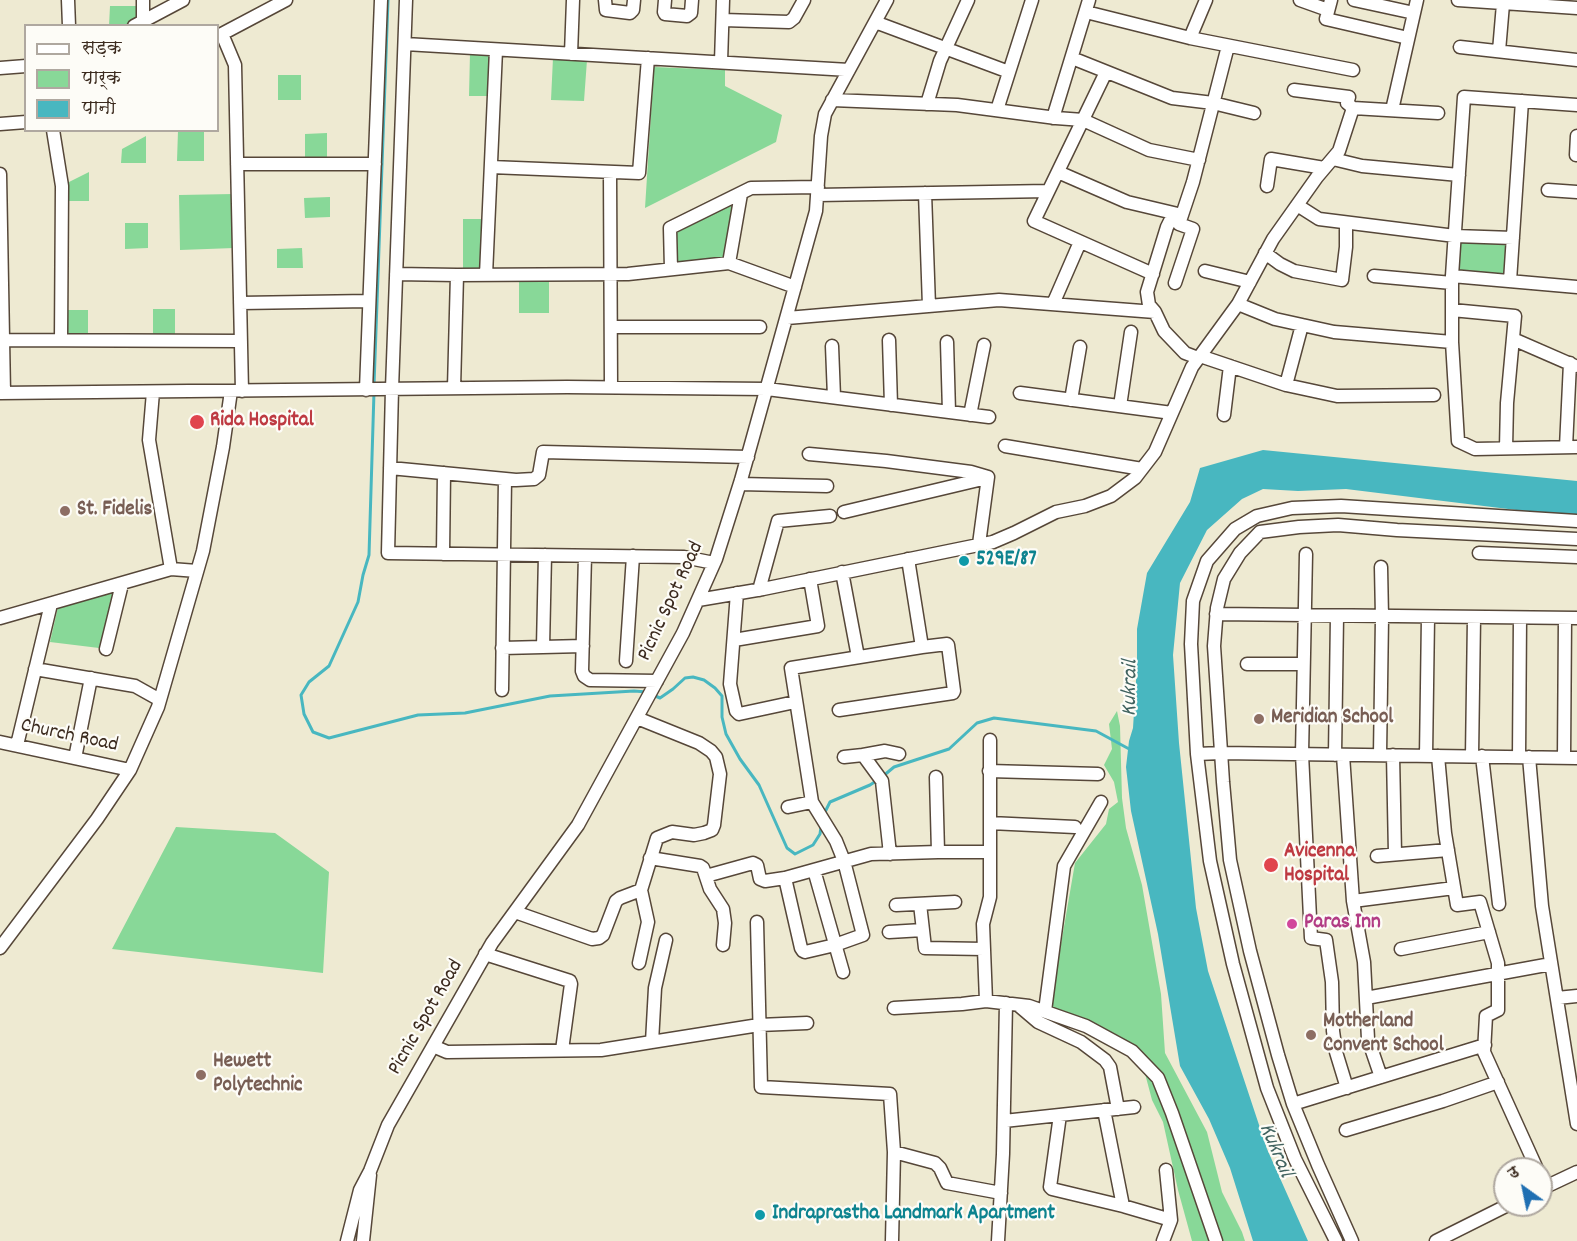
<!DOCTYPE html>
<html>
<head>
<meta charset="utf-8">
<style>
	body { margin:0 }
	#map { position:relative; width:1577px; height:1241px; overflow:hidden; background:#eeead2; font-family:Dekko,"Playpen Sans Deva",sans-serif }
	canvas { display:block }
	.legend { position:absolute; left:24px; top:24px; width:195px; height:108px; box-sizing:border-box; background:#fdfcf7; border:2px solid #afa8a0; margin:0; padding:8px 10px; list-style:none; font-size:18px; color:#3b2a1e }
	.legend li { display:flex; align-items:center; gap:12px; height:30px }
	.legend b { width:30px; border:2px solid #afa8a0 }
	.north { position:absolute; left:1493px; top:1157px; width:60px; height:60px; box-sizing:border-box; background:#fdfcf7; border:2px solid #afa8a0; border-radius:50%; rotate:327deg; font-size:16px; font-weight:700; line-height:24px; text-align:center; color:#3b2a1e }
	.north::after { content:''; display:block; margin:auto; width:21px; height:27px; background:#1f6fb2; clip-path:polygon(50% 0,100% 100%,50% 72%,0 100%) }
</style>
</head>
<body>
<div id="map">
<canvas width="1577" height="1241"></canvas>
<ul class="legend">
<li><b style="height:8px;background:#fff"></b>सड़क</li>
<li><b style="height:16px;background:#88d898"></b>पार्क</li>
<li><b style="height:16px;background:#48b7c0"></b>पानी</li>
</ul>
<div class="north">उ</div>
</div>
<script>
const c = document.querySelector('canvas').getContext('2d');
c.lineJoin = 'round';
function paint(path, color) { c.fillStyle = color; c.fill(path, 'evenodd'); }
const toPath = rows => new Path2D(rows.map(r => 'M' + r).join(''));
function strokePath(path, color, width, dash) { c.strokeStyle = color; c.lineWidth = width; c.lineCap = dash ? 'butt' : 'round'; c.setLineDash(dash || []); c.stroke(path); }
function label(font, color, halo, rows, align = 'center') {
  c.font = font + ' Dekko,sans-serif'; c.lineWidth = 4.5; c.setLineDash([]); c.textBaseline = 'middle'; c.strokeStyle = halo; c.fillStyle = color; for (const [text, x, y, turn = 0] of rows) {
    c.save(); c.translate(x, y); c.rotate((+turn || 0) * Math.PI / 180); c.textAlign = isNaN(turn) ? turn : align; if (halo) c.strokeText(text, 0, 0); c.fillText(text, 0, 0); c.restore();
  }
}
const green = toPath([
	[110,6,138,6,138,20,126,25,109,26],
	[470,53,489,53,488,96,469,96],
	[553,58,587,60,584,101,551,100],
	[654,67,725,70,725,86,782,115,776,142,645,208],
	[278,75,301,75,301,100,278,100],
	[178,131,204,131,204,161,177,161],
	[327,133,327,159,305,159,305,134],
	[146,136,146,163,121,163,122,149],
	[89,172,89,201,66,201,67,183],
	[233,194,234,248,180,250,179,195],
	[330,197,330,217,305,218,304,198],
	[733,205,724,257,676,264,676,230],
	[463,219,482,219,481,270,463,270],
	[125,223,148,223,148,248,125,249],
	[1460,240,1507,243,1505,277,1457,274],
	[302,248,303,268,277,268,277,249],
	[519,281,549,281,549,313,519,313],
	[153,309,175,309,175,334,153,334],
	[65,310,88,310,88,335,65,335],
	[115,591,99,648,50,642,58,607],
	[1117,711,1120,726,1122,798,1126,828,1142,885,1161,994,1165,1053,1207,1132,1222,1192,1242,1232,1245,1241,1192,1241,1178,1190,1163,1122,1152,1100,1139,1051,1050,1008,1075,863,1106,824,1109,809,1118,802,1114,782,1104,765,1112,749,1109,724],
	[176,827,275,833,329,872,323,973,112,949]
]);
const water = toPath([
	[1263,450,1577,481,1577,516,1565,516,1346,489,1298,491,1263,489,1242,499,1207,530,1180,583,1173,655,1179,743,1196,908,1208,971,1267,1149,1308,1241,1253,1241,1230,1168,1209,1119,1180,1066,1158,934,1131,811,1126,767,1129,741,1133,728,1137,665,1137,629,1147,573,1190,502,1200,468]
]);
const stream = toPath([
	[374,385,388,0],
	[374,392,369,555,363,575,358,602,329,666,309,682,301,695,304,714,313,732,329,738,418,715,465,713,550,696,634,691,647,692],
	[653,695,660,698,673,689,685,678,693,677,704,680,715,688,722,696,722,717,726,734,740,759,759,785,787,848,795,854,813,845,820,834,821,827],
	[882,777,894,767,949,749,977,723,994,718,1096,731,1131,750],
	[824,814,830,802,870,785,876,781]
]);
const minor = toPath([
	[68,0,69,26],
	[143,0,143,21],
	[406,0,392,389,388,553,684,557,714,563],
	[605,0,606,10,630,13,633,10,634,0],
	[665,0,664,12,665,14,687,16,691,13,692,0],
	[1300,0,1328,10],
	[1331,0,1326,19,1408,38],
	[1354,0,1414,13],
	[1458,0,1577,8],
	[1086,12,1190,38,1353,70],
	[723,20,789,22,794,18,804,0],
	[875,22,1009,72],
	[134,26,183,0],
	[222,34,235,65,242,391],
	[218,36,286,0],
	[1190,38,1206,0],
	[405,44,849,70],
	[1460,47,1577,60],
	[1499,51,1503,4],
	[571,54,573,0],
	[1072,58,1172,98,1213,103,1254,113],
	[721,62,723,0],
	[0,68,26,66],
	[1106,72,1034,221,1153,274],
	[1294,90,1349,97,1347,103,1353,108,1438,113],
	[832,100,957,105,1056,118,1083,120,1149,150,1199,160],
	[927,104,940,61,968,0],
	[1577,105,1464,97,1452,276,1452,342,1458,441,1475,449,1577,447],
	[997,110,1032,0],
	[1392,110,1417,0],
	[1053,118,1089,0],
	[0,124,26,122],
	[53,130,62,186,61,340],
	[1576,155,1577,136],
	[1333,159,1362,166,1459,175],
	[237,164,375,164],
	[491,167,639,173,648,58],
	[610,172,611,387],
	[1058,172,1127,202,1182,215],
	[0,174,4,393],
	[1267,186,1271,159,1324,168],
	[1548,190,1577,192],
	[925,193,929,306],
	[817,195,1048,191],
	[1297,205,1319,219,1455,236,1513,238],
	[1265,253,1280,264,1294,271,1342,280,1346,247,1346,223],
	[729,263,741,194],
	[671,269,670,228,751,188,818,187],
	[1205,271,1250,282],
	[396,274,457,275,628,274,729,263,795,287],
	[486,275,496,50],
	[1374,276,1452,283],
	[1452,276,1577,287],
	[1510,281,1522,101],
	[1175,283,1193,229,1179,224,1193,182,1228,46],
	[240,303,369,301],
	[1053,304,1080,242],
	[1238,304,1275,319,1334,332,1452,342],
	[1452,310,1515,316,1507,403,1506,448],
	[1155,312,1149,305,1147,292,1167,227,1171,219,1180,222],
	[787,318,999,300,1155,312,1164,331,1185,353,1198,358],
	[611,327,760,327],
	[1513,339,1575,366],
	[3,340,241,341],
	[889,340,891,405],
	[947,342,949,412],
	[832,346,834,397],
	[1200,356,1286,385,1337,396,1434,395],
	[1286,385,1302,325],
	[454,388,457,275],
	[366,390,381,0],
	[153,392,149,440,171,569],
	[0,393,567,387,767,389,989,417],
	[1020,393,1172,413],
	[1071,400,1080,347],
	[1120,406,1131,332],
	[970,415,984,345],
	[1224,415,1230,366],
	[1005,446,1142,469],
	[1566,447,1570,363],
	[809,454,886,461,971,472,988,477],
	[390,468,516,480,534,479,539,475,543,452,748,457],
	[740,484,827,486],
	[844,512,987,478],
	[979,544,988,477],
	[1479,553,1577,557],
	[443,554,444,473],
	[1306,554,1302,754,1311,938,1326,940,1332,982,1333,1031,1336,1052,1347,1088],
	[585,556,582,671,584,676,590,680,657,681],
	[908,559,922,647],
	[842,572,858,657],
	[759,590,778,521,830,516],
	[737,593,730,684,736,711,739,714,795,702],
	[698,600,763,589,993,542,1014,533,1056,512,1085,506,1111,496,1135,478,1155,452,1192,367,1238,304,1273,239,1317,177,1339,151,1353,108],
	[1216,614,1577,618],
	[0,618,171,569,197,571],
	[734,640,818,626,810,579],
	[543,647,545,555],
	[502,648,583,646],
	[106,649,122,584],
	[626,661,633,556],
	[1247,664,1303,664],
	[35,669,135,686,160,700],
	[502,690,505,479],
	[637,718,699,743,711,751,716,757,720,774,714,825,712,830,704,833,694,835,672,832,657,838,641,890,648,922,639,963],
	[0,742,130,770],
	[17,745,51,604],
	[1197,754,1221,753,1577,758],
	[863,755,885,751,899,754],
	[1335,755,1337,616],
	[1343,755,1353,901,1364,962,1368,1039,1381,1077],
	[1380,755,1382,617,1381,567],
	[1393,755,1395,854],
	[1426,756,1428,617],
	[1438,756,1445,833,1457,905,1480,902,1498,963,1498,1010,1486,1016,1484,1052,1537,1169],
	[1472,756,1474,618],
	[1482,756,1499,904],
	[844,757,863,755,882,781,890,854],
	[1519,757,1520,618],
	[1529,757,1542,906,1577,1124],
	[75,758,91,678],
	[1564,758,1565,618],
	[989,771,1098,774],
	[936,777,938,852],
	[788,807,812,802],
	[990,823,1075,827],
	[1377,856,1448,850],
	[650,858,700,866,703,868,710,889,723,909,725,923,723,945],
	[814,870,843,972],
	[706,876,753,863,757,865,760,879,765,881,785,878,871,854,938,852,990,852],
	[785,878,801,948,803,951,805,952,835,945,863,935,844,861,836,841,812,802,791,668,922,647,947,644,948,645,954,691,953,693,839,710],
	[1353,901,1454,888],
	[920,904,925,948,984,949],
	[896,905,955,902],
	[515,912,592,939,599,938,603,935,616,901,620,898,641,890],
	[757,922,761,1087,890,1094,894,1152,892,1241],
	[889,932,923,930],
	[0,948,97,819,130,770,158,707,203,551,223,447,231,391],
	[1401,949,1489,932],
	[485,954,570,981,571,984,562,1050],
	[1366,998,1551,964],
	[1557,998,1577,996],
	[986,1001,983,924,990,897,990,740],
	[1018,1005,1038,1022,1081,1042,1105,1060,1110,1067,1118,1109],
	[894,1008,962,1004,986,1001,1029,1006,1086,1026,1132,1051,1158,1078,1172,1113,1216,1241],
	[1045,1011,1064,866,1101,802],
	[652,1042,655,988,666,940],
	[433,1046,447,1052,601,1050,759,1025,807,1023],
	[1293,1104,1485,1045],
	[1104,1110,1123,1206],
	[1060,1115,1050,1187,1052,1189,1123,1206,1171,1220],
	[1004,1121,1134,1107],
	[1346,1130,1443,1101,1498,1082],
	[894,1152,935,1163,940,1168,947,1183,1001,1193],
	[1541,1189,1577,1172],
	[347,1241,360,1190,370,1171,388,1125,492,943,578,825,683,633,716,559,741,480,816,211,821,136,825,114,887,0],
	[363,1241,370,1175],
	[998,1241,1003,1154,1006,1003],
	[1163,1241,1171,1220,1166,1170],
	[1336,1241,1295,1159,1267,1088,1233,964,1210,861,1197,754,1191,644,1193,601,1207,561,1235,529,1257,516,1292,508,1341,506,1577,521],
	[1352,1241,1318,1165,1293,1104,1278,1055,1250,951,1230,860,1223,782,1214,646,1217,608,1224,579,1240,553,1260,532,1299,527,1338,525,1397,530,1577,539],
	[1436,1241,1508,1205]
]);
const markers = [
	[197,422,8,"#e0444e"],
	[65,511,6,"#8d6e63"],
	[964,561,6,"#0f9aa8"],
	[1259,719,6,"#8d6e63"],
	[1271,865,8,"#e0444e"],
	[1292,924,6,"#d1479c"],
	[1311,1035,6,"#8d6e63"],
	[201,1075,6,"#8d6e63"],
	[760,1215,6,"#0f9aa8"]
];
const healthNames = [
	["Rida Hospital",210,422],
	["Avicenna",1284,853],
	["Hospital",1284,877]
];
const educationNames = [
	["St. Fidelis",77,511],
	["Meridian School",1271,719],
	["Motherland",1323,1023],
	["Convent School",1323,1047],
	["Hewett",213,1063],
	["Polytechnic",213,1087]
];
const cultureNames = [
	["529E/87",976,561],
	["Indraprastha Landmark Apartment",772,1215]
];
const streetNames = [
	["Picnic Spot Road",672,602,-65],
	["Church Road",69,737,12],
	["Picnic Spot Road",427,1018,-60]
];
const hotelNames = [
	["Paras Inn",1304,924]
];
const waterNames = [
	["Kukrail",1132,688,-89],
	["Kukrail",1274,1151,67]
];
paint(green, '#88d898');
paint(water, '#48b7c0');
strokePath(stream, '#48b7c0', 3);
strokePath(minor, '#564739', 15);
strokePath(minor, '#fff', 12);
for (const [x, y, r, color] of markers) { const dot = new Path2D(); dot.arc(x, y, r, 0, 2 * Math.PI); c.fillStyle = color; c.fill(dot); strokePath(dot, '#fdfcf7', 2); }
label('bold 21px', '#be3a42', '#fdfcf7', healthNames, 'left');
label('bold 21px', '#785e54', '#fdfcf7', educationNames, 'left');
label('bold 21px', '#0d838f', '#fdfcf7', cultureNames, 'left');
label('21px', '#3b2a1e', '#fdfcf7', streetNames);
label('bold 21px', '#b23c85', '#fdfcf7', hotelNames, 'left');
label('italic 22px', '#40625f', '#fdfcf7', waterNames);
</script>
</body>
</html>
